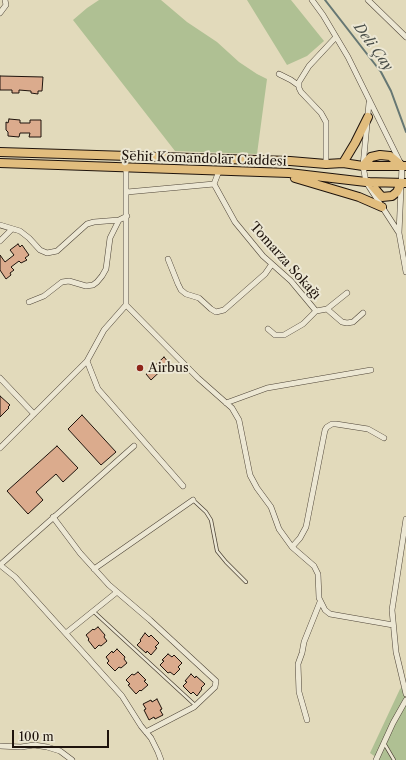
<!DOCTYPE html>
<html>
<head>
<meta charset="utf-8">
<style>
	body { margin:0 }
	#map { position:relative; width:406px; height:760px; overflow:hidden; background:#e2dabb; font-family:"Libre Caslon Text",serif }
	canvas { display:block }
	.scale { position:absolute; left:12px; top:730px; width:97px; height:18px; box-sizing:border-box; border:2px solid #1e130c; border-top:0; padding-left:5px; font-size:12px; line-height:14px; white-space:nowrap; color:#1e130c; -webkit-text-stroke:3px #ece7d3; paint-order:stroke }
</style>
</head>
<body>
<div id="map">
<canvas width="406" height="760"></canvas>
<div class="scale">100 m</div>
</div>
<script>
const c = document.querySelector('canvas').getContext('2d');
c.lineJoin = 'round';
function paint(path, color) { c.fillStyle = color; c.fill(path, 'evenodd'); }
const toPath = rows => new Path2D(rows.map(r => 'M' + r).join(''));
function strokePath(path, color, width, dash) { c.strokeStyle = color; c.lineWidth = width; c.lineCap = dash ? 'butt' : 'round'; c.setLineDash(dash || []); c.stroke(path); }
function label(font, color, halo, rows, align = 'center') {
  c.font = font + ' "Libre Caslon Text",serif'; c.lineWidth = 4; c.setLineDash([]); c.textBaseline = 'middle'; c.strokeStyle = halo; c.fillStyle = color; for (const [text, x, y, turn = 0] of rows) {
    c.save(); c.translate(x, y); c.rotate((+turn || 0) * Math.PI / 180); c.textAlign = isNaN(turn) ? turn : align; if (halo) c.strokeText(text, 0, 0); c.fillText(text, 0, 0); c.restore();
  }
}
const green = toPath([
	[99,0,161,0,187,22,217,42,239,62,257,74,267,79,257,154,175,151,73,20,87,8],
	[247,0,291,0,324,41,307,56,287,65],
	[406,684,406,760,380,760,370,753,400,689]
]);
const stream = toPath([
	[325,0,381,72,391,91,406,132]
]);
const building = toPath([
	[0,76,43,77,42,91,38,91,38,94,31,93,31,91,19,90,19,93,12,93,12,90,0,90,0,76],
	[9,119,20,120,20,123,30,123,30,120,41,120,41,137,29,137,30,133,20,133,19,137,8,136,8,132,6,130,6,122,8,123,9,119],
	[18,244,20,247,22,245,29,255,25,258,27,260,21,263,19,261,11,267,14,270,10,273,11,275,6,279,0,270,0,255,5,262,14,255,10,250,18,244],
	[164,357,169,363,151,380,146,374,164,357],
	[0,396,10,405,8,407,9,408,0,417,0,396],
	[82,415,116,452,101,465,68,429,82,415],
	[57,446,78,468,63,482,56,474,36,492,43,500,28,514,7,491,57,446],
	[98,627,105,635,104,637,107,641,101,646,99,645,95,649,88,640,89,639,86,635,93,629,94,630,98,627],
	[145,633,149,637,151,635,159,643,155,647,157,648,151,655,147,651,146,653,137,645,141,641,140,640,145,633],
	[117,649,125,657,124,659,127,663,121,668,119,667,115,671,107,663,109,661,106,657,112,651,113,653,117,649],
	[168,654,172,657,174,655,182,663,178,667,180,669,174,675,170,672,168,673,160,665,164,661,162,660,168,654],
	[138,672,146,680,144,681,148,685,141,691,140,690,136,694,128,685,130,684,126,680,132,674,134,675,138,672],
	[191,674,195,678,196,676,205,684,201,688,202,689,197,696,193,692,191,694,183,686,187,682,185,681,191,674],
	[157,699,162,709,160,710,163,715,155,719,154,717,149,720,144,710,146,709,143,704,151,700,152,702,157,699]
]);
const lane = toPath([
	[193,500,206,512,211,520,217,551,226,562,246,582],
	[93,611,195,705],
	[384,743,394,760]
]);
const street = toPath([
	[312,0,323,15,348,57,402,166,399,233,406,272],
	[368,0,406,37],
	[0,13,6,5,5,0],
	[279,74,291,80,298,85],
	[369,103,363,166,366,182,399,233],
	[326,164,326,122,321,113,301,92,299,88,299,82,309,66,336,37],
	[214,184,235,222,263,256,291,281,316,311],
	[214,184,219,171],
	[127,192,214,184],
	[0,225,20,231,29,238,40,250,47,253,57,251,87,224,94,222,119,220,127,216],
	[0,241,12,229],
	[168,259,178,284,181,290,186,294,199,298,211,309,216,312,224,310,265,274,272,264],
	[29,302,44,296,62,282,69,281,86,286,93,285,97,282,102,276,106,269,110,238,119,220],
	[126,305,198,378,232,408,239,420,250,475,257,488,271,507,279,529,292,547,314,566,318,574,319,598,325,610,330,614,393,625],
	[327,309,347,293],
	[268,329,275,335,284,335,303,324,316,311,327,309,342,322,347,323,353,322,363,313],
	[87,361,98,389,183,486],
	[0,378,34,414],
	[226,403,267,388,371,370],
	[0,448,87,361,104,330,126,305,126,168],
	[53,517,80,553,109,585,150,620,216,681,215,687,194,707,146,732],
	[406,519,392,610,396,652,406,694],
	[292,547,300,538,306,527,325,430,327,427,332,424,336,424,368,429,384,438],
	[0,565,15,577,122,696,141,726,151,738,158,752,161,760],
	[0,565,134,446],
	[94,569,193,500],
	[66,633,117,592],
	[307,720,299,692,298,664,302,653,304,642,320,602],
	[0,746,21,747,34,745,47,747,60,751,72,760],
	[376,760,393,723,406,700]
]);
const primary = toPath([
	[0,152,290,161,326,164,343,163,363,166,406,166],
	[0,163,289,173,366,182,406,183],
	[343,163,355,143,368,117],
	[363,166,371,157,380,155,390,156,402,166],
	[295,178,359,197,382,207],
	[369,182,382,197,392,196,397,192,401,183]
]);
const markers = [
	[140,368,4,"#8f2418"]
];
const streetNames = [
	["Şehit Komandolar Caddesi",204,159,2],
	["Tomarza Sokağı",285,261,48]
];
const poiNames = [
	["Airbus",148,368]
];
const waterNames = [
	["Deli Çay",373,47,54]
];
paint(green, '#afc093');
strokePath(stream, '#667773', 2);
paint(building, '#dbab8d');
strokePath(building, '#1e130c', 1);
strokePath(lane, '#4f4538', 4);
strokePath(street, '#4f4538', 6);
strokePath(primary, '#1e130c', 10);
strokePath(lane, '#ece7d3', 2.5);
strokePath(street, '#ece7d3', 5);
strokePath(primary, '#e1bd7e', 8);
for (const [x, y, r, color] of markers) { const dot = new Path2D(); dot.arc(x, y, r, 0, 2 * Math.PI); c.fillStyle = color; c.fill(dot); strokePath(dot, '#ece7d3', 1.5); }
label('13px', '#1e130c', '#ece7d3', streetNames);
label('13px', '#1e130c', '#ece7d3', poiNames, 'left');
label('italic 14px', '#484d48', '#ece7d3', waterNames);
</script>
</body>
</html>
